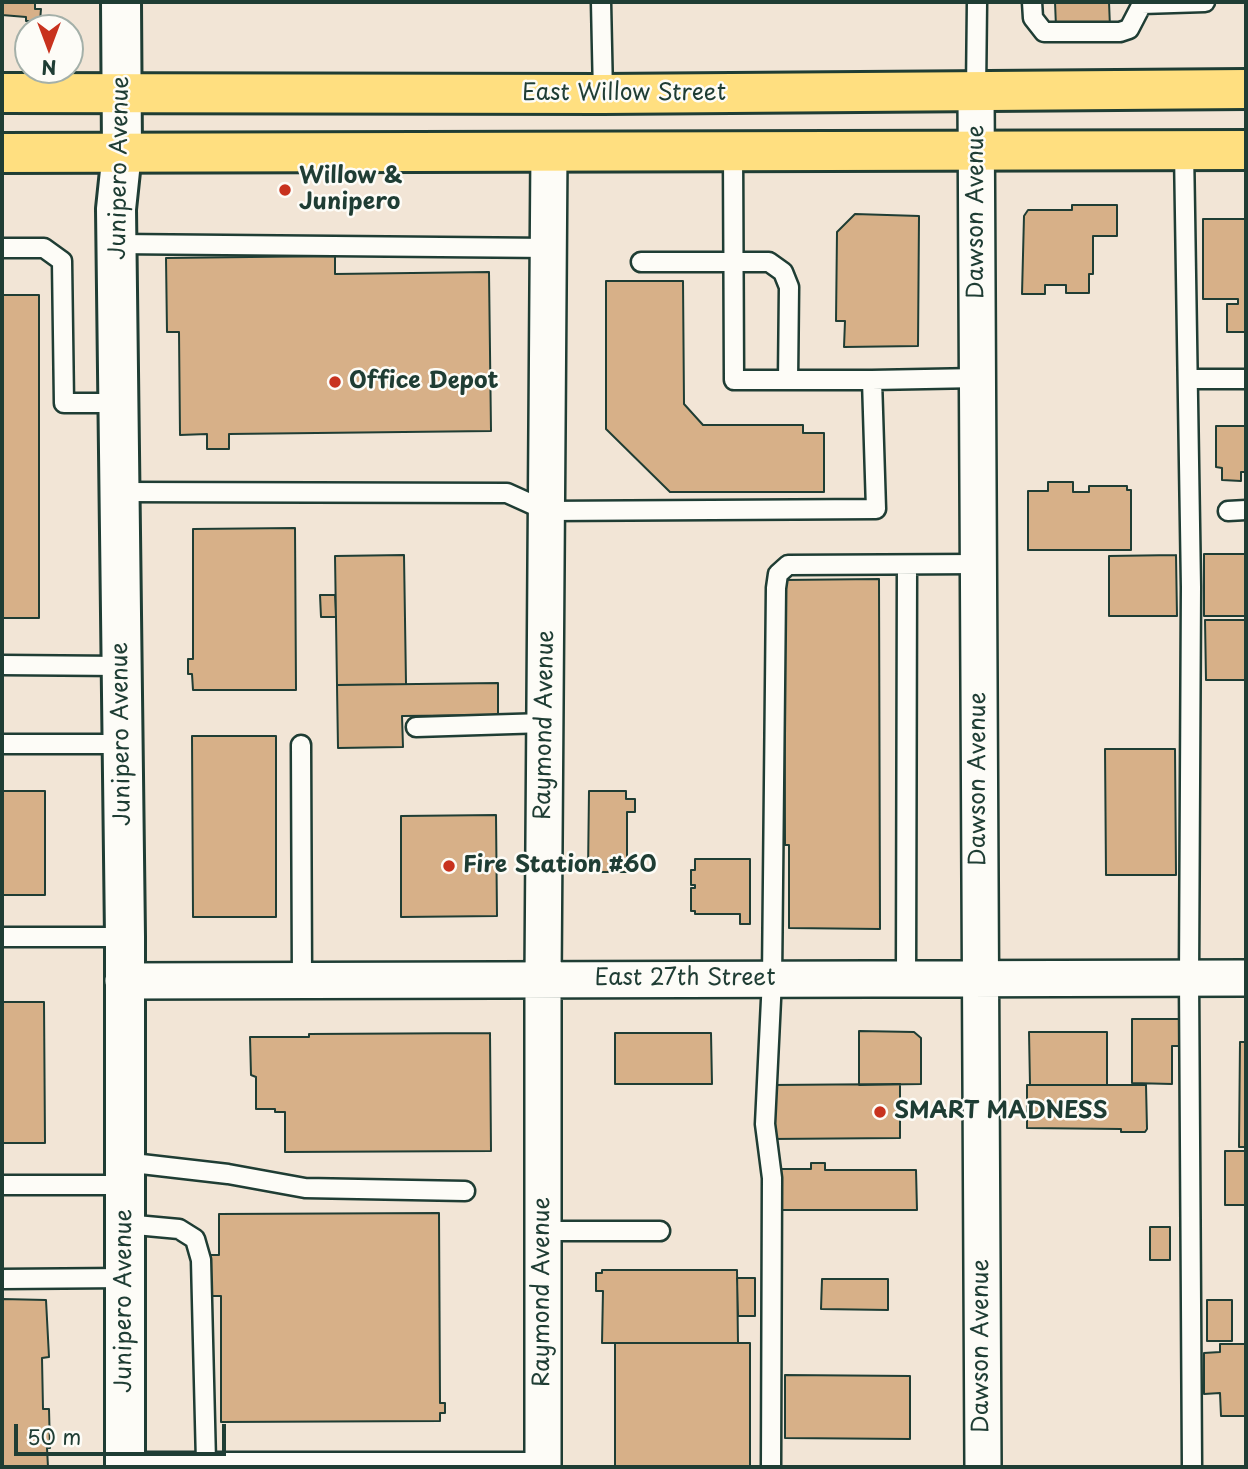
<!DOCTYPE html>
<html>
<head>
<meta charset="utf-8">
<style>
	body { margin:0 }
	#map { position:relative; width:1248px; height:1469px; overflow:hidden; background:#f2e5d6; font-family:"Playpen Sans",sans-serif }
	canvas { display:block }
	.frame { position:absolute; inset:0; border:4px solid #1f3d34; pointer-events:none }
	.north { position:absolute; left:14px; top:14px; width:70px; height:70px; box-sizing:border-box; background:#fdfcf7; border:2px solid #a4b0a9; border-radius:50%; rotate:180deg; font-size:19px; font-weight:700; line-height:28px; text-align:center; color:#1f3d34 }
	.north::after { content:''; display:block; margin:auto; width:24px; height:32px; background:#c8321e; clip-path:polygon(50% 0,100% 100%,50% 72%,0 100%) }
	.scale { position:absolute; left:14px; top:1424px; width:212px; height:32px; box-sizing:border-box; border:4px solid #1f3d34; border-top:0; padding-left:9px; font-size:21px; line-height:24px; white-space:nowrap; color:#1f3d34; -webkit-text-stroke:5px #fdfcf7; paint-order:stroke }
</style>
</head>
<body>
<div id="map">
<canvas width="1248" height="1469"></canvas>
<div class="frame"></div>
<div class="north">N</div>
<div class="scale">50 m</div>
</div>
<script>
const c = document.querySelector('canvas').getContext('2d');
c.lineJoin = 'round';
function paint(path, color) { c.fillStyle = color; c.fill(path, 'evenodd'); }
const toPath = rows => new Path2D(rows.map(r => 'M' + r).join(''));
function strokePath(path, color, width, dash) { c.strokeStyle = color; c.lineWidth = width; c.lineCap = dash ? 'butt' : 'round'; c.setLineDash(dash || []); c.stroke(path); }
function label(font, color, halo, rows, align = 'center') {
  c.font = font + ' "Playpen Sans",sans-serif'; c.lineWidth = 5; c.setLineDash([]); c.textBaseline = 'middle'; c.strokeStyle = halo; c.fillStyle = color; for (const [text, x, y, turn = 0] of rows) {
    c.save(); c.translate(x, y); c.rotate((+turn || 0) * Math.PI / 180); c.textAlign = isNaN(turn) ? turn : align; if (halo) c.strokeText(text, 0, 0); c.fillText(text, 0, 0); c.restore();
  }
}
const building = toPath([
	[2,2,35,2,35,9,41,9,40,21,26,21,26,17,2,15,2,2],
	[1055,2,1109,2,1110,27,1056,27,1055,2],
	[1072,205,1117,205,1117,236,1093,236,1093,274,1089,274,1089,293,1066,293,1066,285,1045,285,1045,294,1022,294,1024,216,1028,210,1072,210,1072,205],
	[855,214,919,216,918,346,844,347,845,321,836,321,837,232,855,214],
	[1203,219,1246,219,1246,332,1227,332,1227,304,1238,304,1238,299,1203,299,1203,219],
	[335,256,335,274,489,272,491,431,229,434,229,449,207,449,207,434,180,435,179,332,167,332,166,258,335,256],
	[606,281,683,281,684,404,703,425,803,425,803,433,824,433,824,492,670,492,606,429,606,281],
	[2,295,39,295,39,618,2,618,2,295],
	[1216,426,1246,426,1246,472,1241,472,1241,481,1222,480,1222,468,1216,467,1216,426],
	[1048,482,1073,482,1073,492,1089,492,1089,486,1127,486,1127,490,1131,490,1131,550,1028,550,1028,491,1048,491,1048,482],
	[295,528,296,690,193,690,192,674,188,674,188,659,193,659,193,529,295,528],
	[1204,554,1246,554,1246,616,1204,616,1204,554],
	[404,555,406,684,337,685,335,556,404,555],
	[1176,555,1177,616,1109,616,1109,556,1176,555],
	[879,579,880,929,789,928,789,845,785,845,784,580,879,579],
	[320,595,335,595,336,617,321,617,320,595],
	[1205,620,1246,620,1246,680,1206,680,1205,620],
	[498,683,498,715,402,716,403,747,338,748,337,685,498,683],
	[192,736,276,736,276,917,193,917,192,736],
	[1105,749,1175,749,1176,875,1106,875,1105,749],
	[2,791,45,791,45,895,2,895,2,791],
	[589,791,626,791,626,799,635,799,635,812,627,812,627,872,588,872,589,791],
	[496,815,497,916,401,917,401,816,496,815],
	[695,859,750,859,750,924,740,924,740,914,695,914,695,911,691,911,691,888,695,888,695,885,691,885,691,870,695,870,695,859],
	[2,1002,44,1002,45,1143,2,1143,2,1002],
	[1132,1019,1184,1019,1184,1046,1172,1046,1172,1084,1132,1083,1132,1019],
	[859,1031,914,1032,921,1038,921,1084,859,1085,859,1031],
	[1029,1032,1107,1032,1107,1085,1030,1085,1029,1032],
	[490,1033,491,1151,285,1152,285,1112,275,1112,275,1109,256,1109,256,1077,251,1075,250,1037,309,1037,309,1034,490,1033],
	[615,1033,711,1033,712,1084,615,1084,615,1033],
	[1240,1042,1246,1042,1246,1147,1239,1147,1240,1042],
	[900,1084,900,1138,770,1139,770,1085,900,1084],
	[1027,1085,1146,1085,1147,1129,1145,1132,1121,1132,1121,1129,1027,1128,1027,1085],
	[1225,1151,1246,1151,1246,1205,1225,1205,1225,1151],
	[811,1163,825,1163,825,1170,916,1170,917,1210,779,1210,779,1169,811,1169,811,1163],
	[439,1213,440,1403,445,1403,445,1413,440,1413,440,1421,221,1422,221,1296,210,1296,210,1255,219,1255,219,1214,439,1213],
	[1150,1227,1170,1227,1170,1260,1150,1260,1150,1227],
	[602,1270,737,1270,738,1343,602,1343,603,1291,596,1291,596,1273,602,1273,602,1270],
	[737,1278,755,1278,755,1316,738,1316,737,1278],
	[822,1279,888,1279,888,1310,821,1309,822,1279],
	[2,1299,46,1300,49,1357,42,1358,43,1409,49,1409,50,1448,47,1448,48,1467,2,1467,2,1299],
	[1207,1300,1232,1300,1232,1341,1207,1341,1207,1300],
	[615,1343,750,1343,750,1467,615,1467,615,1343],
	[1220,1344,1246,1344,1246,1416,1221,1416,1220,1393,1204,1394,1204,1353,1220,1352,1220,1344],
	[785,1375,910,1376,910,1439,785,1438,785,1375]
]);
const service = toPath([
	[601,2,603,94],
	[1032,2,1033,18,1044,32,1120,32,1129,29,1142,4,1205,2],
	[976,92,977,2],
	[1184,150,1191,587,1189,978,1192,1467],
	[117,244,549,248],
	[2,248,44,248,62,261,64,403,118,403],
	[641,262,769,262,783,272,789,287,788,380],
	[1188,379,1246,379],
	[872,380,978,378],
	[119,492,507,493,547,511,876,509,872,380,734,380,733,152],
	[1228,511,1246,510],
	[2,665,121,666],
	[416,727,545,723],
	[2,744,121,744],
	[301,745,302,980],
	[2,937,125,937],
	[906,979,907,565],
	[124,1162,228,1174,305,1188,465,1191],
	[2,1185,123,1185],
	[125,1224,179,1229,195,1239,201,1260,206,1462],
	[543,1231,660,1231],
	[2,1279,125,1278],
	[126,1462,543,1462],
	[771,1467,772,1178,765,1124,772,979,776,588,778,574,788,565,978,564]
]);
const minor = toPath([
	[976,92,983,1467],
	[123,981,1246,978],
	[543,1467,543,979,549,151]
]);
const tertiary = toPath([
	[121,2,122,152,116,209,125,937,125,1467]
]);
const primary = toPath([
	[2,93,603,94,1246,89],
	[2,153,1246,150]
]);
const markers = [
	[285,190,7,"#c8321e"],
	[335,382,7,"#c8321e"],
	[449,866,7,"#c8321e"],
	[880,1112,7,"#c8321e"]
];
const streetNames = [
	["East Willow Street",624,94],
	["Junipero Avenue",120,168,-89],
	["Dawson Avenue",977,212,-90],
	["Raymond Avenue",545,725,-89],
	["Junipero Avenue",122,734,-91],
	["Dawson Avenue",979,779,-90],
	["East 27th Street",685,979],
	["Raymond Avenue",543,1292,-90],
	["Junipero Avenue",125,1301,-90],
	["Dawson Avenue",982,1346,-90]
];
const poiNames = [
	["Willow &",299,177],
	["Junipero",299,203],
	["Office Depot",349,382],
	["Fire Station #60",463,866],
	["SMART MADNESS",894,1112]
];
paint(building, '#d7b088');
strokePath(building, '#1f3d34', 2);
strokePath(service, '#1f3d34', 23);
strokePath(minor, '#1f3d34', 40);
strokePath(tertiary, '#1f3d34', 44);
strokePath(primary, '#1f3d34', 44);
strokePath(service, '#fdfcf7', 18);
strokePath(minor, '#fdfcf7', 35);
strokePath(tertiary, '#fdfcf7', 38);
strokePath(primary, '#ffdf80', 38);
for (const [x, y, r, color] of markers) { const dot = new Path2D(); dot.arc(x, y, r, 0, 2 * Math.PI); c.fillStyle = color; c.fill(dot); strokePath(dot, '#fdfcf7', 2.5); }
label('23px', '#1f3d34', '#fdfcf7', streetNames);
label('bold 23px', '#1f3d34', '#fdfcf7', poiNames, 'left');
</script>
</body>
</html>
